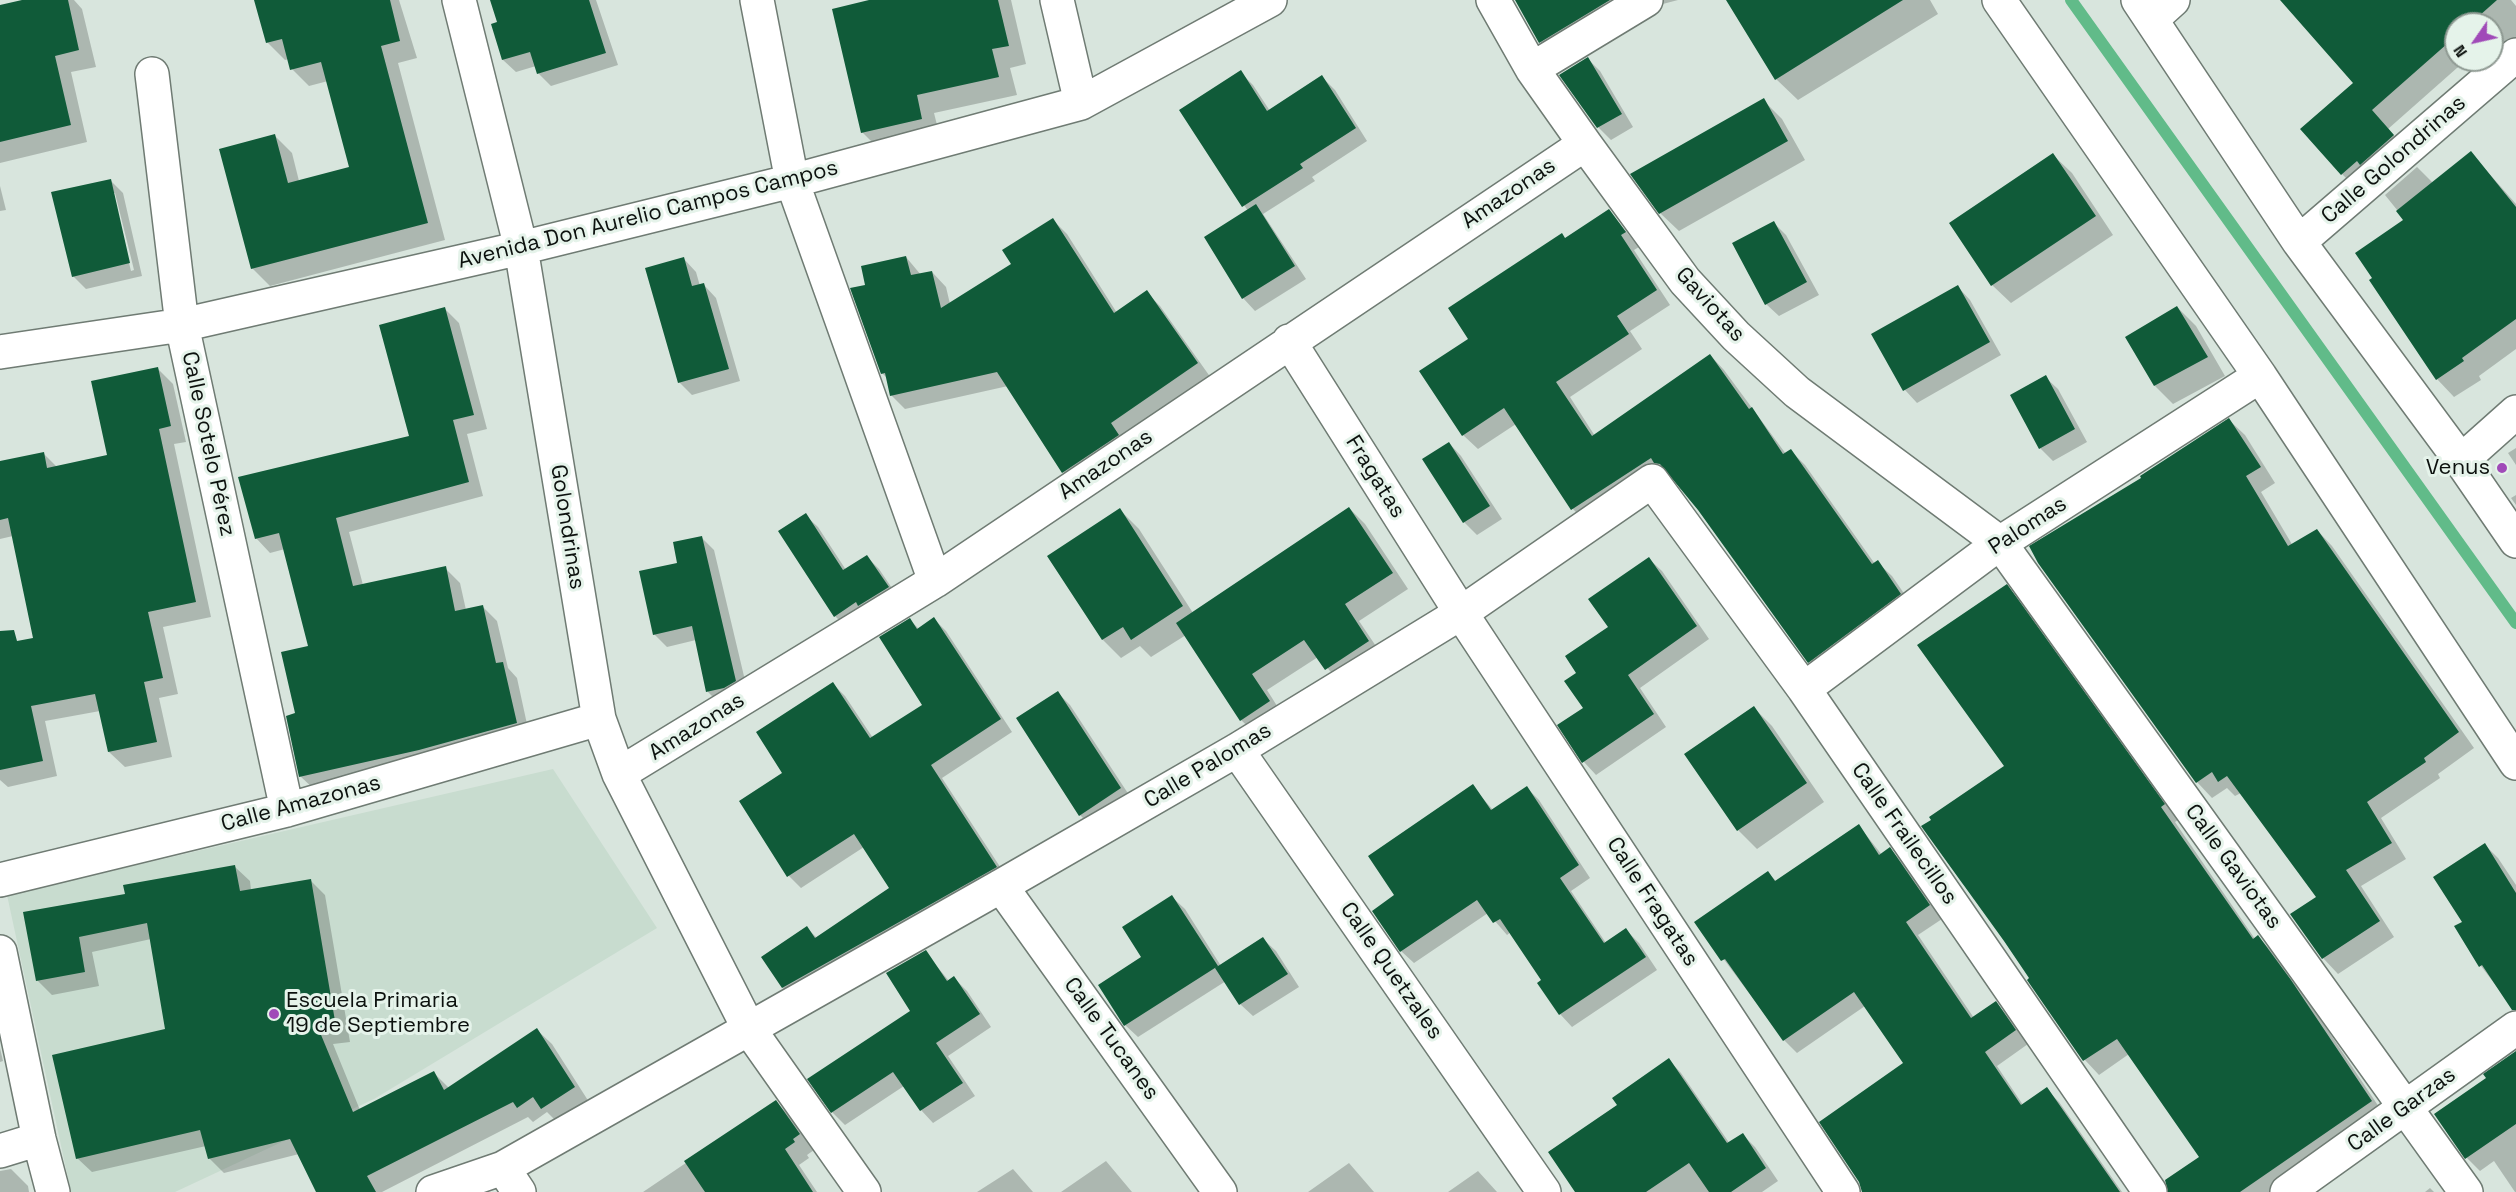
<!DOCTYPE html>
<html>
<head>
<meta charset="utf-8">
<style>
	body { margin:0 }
	#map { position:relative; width:2516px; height:1192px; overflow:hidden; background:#d8e5dd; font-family:"Space Grotesk",sans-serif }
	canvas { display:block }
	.north { position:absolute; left:2444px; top:12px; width:60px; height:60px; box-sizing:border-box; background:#e5f3ea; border:2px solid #8e9992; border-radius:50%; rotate:236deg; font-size:16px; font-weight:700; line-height:24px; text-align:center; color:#0c110e }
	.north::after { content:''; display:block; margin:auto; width:21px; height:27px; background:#a04ab8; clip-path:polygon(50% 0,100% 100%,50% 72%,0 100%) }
</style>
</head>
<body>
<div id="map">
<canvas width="2516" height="1192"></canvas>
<div class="north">N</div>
</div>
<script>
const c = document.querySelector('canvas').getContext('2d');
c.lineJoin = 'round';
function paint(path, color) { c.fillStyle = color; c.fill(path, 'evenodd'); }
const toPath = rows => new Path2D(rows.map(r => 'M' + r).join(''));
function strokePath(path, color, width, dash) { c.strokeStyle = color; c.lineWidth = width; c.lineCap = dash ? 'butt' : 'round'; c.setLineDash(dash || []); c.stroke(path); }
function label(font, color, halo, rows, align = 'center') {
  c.font = font + ' "Space Grotesk",sans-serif'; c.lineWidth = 6; c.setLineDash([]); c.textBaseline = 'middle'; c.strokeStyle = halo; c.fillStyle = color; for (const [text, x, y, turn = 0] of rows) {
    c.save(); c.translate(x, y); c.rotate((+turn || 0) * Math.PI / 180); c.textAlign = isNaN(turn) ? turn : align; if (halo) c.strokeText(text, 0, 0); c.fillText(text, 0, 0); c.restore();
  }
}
const built = toPath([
	[553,769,657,928,374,1099,175,1192,71,1192,7,895]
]);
const shadow = toPath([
	[28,0,74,0,82,9,96,67,71,72,87,142,0,163,0,7],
	[256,0,399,0,417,58,398,63,445,240,270,286,252,268,275,136,292,153,299,181,351,168,328,81,309,86,292,69,289,59,285,60,267,42],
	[492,0,596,0,618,65,551,86,539,74,536,66,516,72,503,60,492,25,499,23],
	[876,0,1011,0,1026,64,1010,68,1017,95,934,113,940,137,881,151,862,132],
	[1516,0,1678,0,1659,5,1562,64,1540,42],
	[1728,0,1930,0,1938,14,1798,100,1776,79],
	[2282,0,2511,0,2516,6,2516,64,2492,60,2492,24,2456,24,2456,60,2466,60,2388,129,2411,154,2360,192,2342,174,2355,83],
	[1588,59,1600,71,1633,127,1611,140,1598,127,1561,75],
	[1240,72,1253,85,1270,111,1322,77,1335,90,1367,141,1312,177,1315,181,1263,214,1306,279,1255,311,1243,298,1248,211,1181,111],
	[1763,100,1782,119,1805,160,1679,231,1660,213],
	[2471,153,2516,204,2516,349,2479,376,2481,380,2454,397,2437,379,2406,221,2385,195,2417,167,2433,183],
	[2053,155,2072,173,2113,235,2011,303,1992,285],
	[110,180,123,193,142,276,86,289,73,276],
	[112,193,115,193,134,270,131,271],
	[0,186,6,210,0,211],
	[1609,211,1639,247,1634,250,1670,305,1630,331,1642,349,1570,397,1595,436,1710,355,1724,370,1786,454,1791,451,1805,465,1875,564,1877,562,1892,576,1914,608,1823,676,1809,662,1699,510,1673,477,1665,472,1587,524,1573,509,1516,424,1478,449,1463,435,1470,340,1566,239],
	[1053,220,1067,234,1117,313,1146,292,1160,306,1211,378,1077,486,1063,472,1008,386,905,409,891,395,887,378,882,373,867,286,906,257,921,275,932,272,946,287,950,304,1013,264],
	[1774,223,1786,235,1819,295,1779,316,1766,304],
	[684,259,696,272,700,286,704,285,716,298,740,381,692,395,679,382],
	[1958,287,1970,300,2001,355,1917,403,1905,390,1873,334],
	[2177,307,2196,326,2225,376,2173,404,2155,386],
	[445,309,459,323,487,429,467,434,483,496,349,532,363,585,445,568,460,583,466,610,483,607,497,621,508,668,517,678,530,738,315,790,300,776,297,715,310,647,285,549,270,553,256,538,410,437],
	[157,368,173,384,186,442,174,444,211,617,163,627,178,694,159,698,172,757,125,767,109,752,100,711,45,721,57,776,8,787,0,780,0,646,35,639,13,536,0,539,0,463,44,454,57,467,109,456],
	[2045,377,2058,389,2087,442,2053,461,2040,448],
	[2229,420,2245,435,2275,483,2261,492,2293,546,2317,530,2332,546,2474,748,2438,774,2440,778,2381,818,2406,859,2361,886,2394,937,2338,974,2323,958,2319,897,2241,793,2235,796,2227,788,2212,798,2197,782,2143,479],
	[1449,443,1461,456,1502,519,1477,535,1464,522,1424,459],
	[2516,448,2516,465,2508,453],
	[2516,495,2516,505,2511,498],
	[1349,508,1365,524,1408,589,1359,621,1384,658,1342,685,1318,657,1267,690,1284,717,1257,735,1241,720,1186,635,1151,657,1140,646,1121,658,1103,640,1120,510,1139,529,1193,613],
	[805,515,818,527,846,570,867,557,879,569,900,600,847,628,835,616],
	[701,537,714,550,748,693,720,704,708,692,696,640,667,647,654,634,679,564],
	[1649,559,1662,571,1709,639,1640,688,1666,727,1596,775,1584,762,1559,725,1585,708,1578,674,1610,628],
	[2006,586,2021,601,2178,820,2175,822,2255,939,2258,937,2273,952,2305,996,2385,1116,2292,1192,2180,1192,2201,1157,2129,1054,2099,1075,2085,1060,1972,893,1962,883,1923,827,2006,766],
	[934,619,946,631,1012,732,942,778,1008,879,795,1000,783,988,763,958,807,928,817,938,891,889,864,847,801,888,789,876,741,802,784,773,833,684,845,696,873,738,924,705,910,620,919,629],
	[1058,693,1070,705,1133,801,1092,827,1080,815],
	[1754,708,1772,726,1824,802,1757,849,1738,830],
	[1472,786,1493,810,1527,788,1539,800,1590,878,1571,891,1606,943,1626,930,1639,943,1657,970,1572,1027,1560,1014,1539,983,1543,980,1511,932,1507,935,1488,913,1414,963,1401,951,1397,896],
	[1859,826,1882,855,1890,849,1903,862,1942,919,1918,935,1974,1018,1996,1003,2008,1016,2028,1044,1997,1066,2023,1105,2046,1089,2059,1102,2122,1192,1863,1192,1905,1064,1865,1006,1797,1053,1784,1040,1696,922,1768,873,1777,882],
	[2485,845,2498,858,2516,885,2516,1012,2481,966,2464,922],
	[235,867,250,881,251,890,310,880,325,895,350,1042,333,1044,360,1110,434,1073,449,1088,537,1030,552,1044,589,1102,557,1122,547,1112,533,1122,528,1117,382,1192,318,1192,299,1154,224,1173,209,1158,206,1146,92,1172,77,1158,167,1030,151,939,92,952,99,986,52,995,37,980,25,913,127,895],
	[1172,897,1185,909,1221,966,1263,939,1276,951,1299,987,1253,1016,1240,1004,1226,981,1138,1037,1125,1025,1143,958],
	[925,952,949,981,954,978,967,991,991,1027,948,1056,975,1096,933,1123,921,1110,904,1086,845,1125,832,1112,912,1011],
	[0,1048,3,1061,0,1062],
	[2516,1053,2516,1192,2515,1192,2494,1161,2480,1171,2467,1158,2437,1114,2488,1078],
	[1669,1060,1681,1073,1730,1144,1743,1135,1755,1147,1778,1181,1762,1192,1577,1192,1619,1105],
	[776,1102,791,1117,814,1150,807,1155,809,1158,799,1165,817,1192,643,1192],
	[1106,1161,1132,1192,1061,1192],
	[1349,1163,1374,1192,1308,1192],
	[11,1169,28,1186,29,1192,0,1192,0,1171],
	[1013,1169,1033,1192,977,1192],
	[1478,1171,1497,1192,1448,1192],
	[2430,1188,2434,1192,2425,1192]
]);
const stream = toPath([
	[2071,0,2516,623]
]);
const building = toPath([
	[22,0,68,0,79,50,55,56,71,125,0,142,0,5],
	[254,0,390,0,400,41,381,46,428,223,251,269,219,149,275,134,288,183,349,167,321,62,290,70,282,39,266,43],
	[490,0,589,0,606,53,537,74,530,52,502,60,491,24,497,22],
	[869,0,998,0,1009,46,992,49,999,77,917,95,922,119,861,133,832,9],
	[1515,0,1610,0,1539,43],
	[1726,0,1903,0,1775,80],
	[2280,0,2497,0,2470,24,2456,24,2456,36,2372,110,2394,135,2360,165,2357,161,2341,175,2300,129,2353,83],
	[1588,57,1622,114,1597,128,1559,75],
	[1241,70,1267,111,1322,75,1356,128,1300,164,1303,168,1242,207,1179,110],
	[1764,98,1788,141,1659,214,1630,174],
	[2471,151,2516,207,2516,319,2462,358,2464,361,2436,380,2369,280,2372,278,2355,253,2403,220,2396,211],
	[2053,153,2096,216,1991,286,1949,223],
	[111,179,130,263,72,277,51,192],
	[1256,204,1295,266,1242,299,1204,237],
	[1609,209,1626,232,1621,235,1657,290,1617,316,1629,334,1556,382,1592,436,1710,354,1749,409,1752,407,1783,454,1791,449,1872,564,1878,560,1901,594,1808,663,1698,510,1660,464,1654,463,1651,458,1571,510,1504,408,1462,436,1419,371,1468,339,1448,308,1562,233,1565,238],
	[1053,218,1114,313,1147,290,1198,363,1111,423,1119,435,1062,473,997,372,890,396,885,373,881,374,850,288,865,285,861,266,906,256,911,275,932,271,941,308,1011,264,1002,250],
	[1774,221,1807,282,1765,305,1732,243],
	[684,257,692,286,704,283,729,369,678,383,645,268],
	[1958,285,1990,342,1903,391,1871,334],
	[2177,306,2208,357,2154,386,2125,337],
	[445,307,474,415,453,420,469,482,336,518,353,586,446,566,455,611,483,605,496,663,503,662,517,723,419,750,299,777,286,716,295,713,281,652,308,646,279,533,255,539,238,477,409,436,379,325],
	[158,367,171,426,159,429,196,602,148,612,163,678,144,682,157,742,108,752,95,694,31,706,43,761,0,770,0,631,14,630,17,641,33,638,8,518,0,520,0,461,44,452,47,468,107,455,91,381],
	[2046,375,2075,429,2039,449,2010,395],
	[2229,418,2261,467,2246,476,2288,546,2317,529,2459,732,2424,758,2426,762,2367,802,2392,843,2346,870,2380,921,2322,959,2290,914,2316,897,2227,776,2218,782,2212,772,2196,783,2038,563,2029,546,2141,478,2140,476],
	[1449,442,1490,506,1463,523,1422,459],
	[1349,507,1393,573,1345,604,1369,641,1325,670,1304,640,1252,674,1270,701,1240,721,1176,623],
	[1120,508,1183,606,1131,640,1123,627,1102,640,1047,556],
	[806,513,843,570,867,555,889,587,858,606,856,602,834,617,778,531],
	[702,536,736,681,724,688,706,692,692,626,653,635,639,571,677,563,673,542],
	[1649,557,1697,626,1628,675,1654,714,1582,763,1557,725,1583,708,1564,681,1576,673,1565,656,1608,627,1588,599],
	[2007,584,2165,804,2161,807,2253,939,2258,935,2291,980,2372,1101,2240,1192,2168,1192,2165,1180,2199,1157,2117,1039,2083,1061,2027,980,2029,978,2004,941,1921,826,1931,820,1929,817,2004,766,1917,645],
	[934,617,1001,719,931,765,997,867,782,988,761,957,807,926,815,938,889,888,854,834,787,877,739,801,782,773,756,732,833,682,870,738,922,705,879,637,910,618,917,629],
	[1058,691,1121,788,1079,816,1016,718],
	[1754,706,1807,783,1737,831,1684,754],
	[1473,784,1491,810,1527,786,1579,865,1560,878,1604,943,1626,928,1646,957,1559,1015,1537,983,1541,980,1500,919,1493,923,1477,900,1400,952,1372,911,1394,895,1368,856],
	[1859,824,1879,855,1890,847,1930,905,1906,922,1971,1018,1996,1001,2016,1030,1985,1052,2021,1105,2047,1087,2120,1192,1862,1192,1859,1182,1819,1122,1903,1063,1854,992,1783,1041,1725,959,1721,961,1694,922,1768,871,1775,881],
	[2485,843,2516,893,2516,1010,2512,1010,2482,965,2479,967,2454,926,2462,922,2433,877],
	[235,865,240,891,311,879,336,1027,319,1030,353,1112,434,1071,444,1090,537,1028,575,1087,541,1109,533,1097,517,1108,513,1102,367,1176,376,1192,316,1192,290,1139,208,1159,200,1130,76,1159,52,1055,165,1029,147,923,79,937,85,972,36,981,23,912,125,894,123,885],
	[1172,895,1218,966,1124,1026,1098,985,1141,957,1122,927],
	[1263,937,1288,974,1239,1005,1215,968],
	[926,950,947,981,954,976,980,1014,936,1043,963,1083,920,1111,893,1072,831,1113,807,1079,910,1011,886,973],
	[2516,1051,2516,1124,2465,1159,2434,1114,2486,1078,2483,1074],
	[1669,1058,1727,1143,1743,1133,1766,1168,1731,1192,1709,1192,1689,1163,1646,1192,1575,1192,1548,1152,1617,1105,1612,1098],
	[776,1100,800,1134,793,1139,795,1142,785,1149,813,1192,705,1192,684,1161]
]);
const street = toPath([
	[459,0,521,248,599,719,619,774,749,1029,864,1192],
	[757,0,792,181,935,581],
	[1057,0,1081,103],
	[1493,0,1532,69,1585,144,1685,281,1736,336,1797,392,2000,543,2466,1192],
	[1999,0,2260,376,2516,763],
	[2138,0,2299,242,2461,461,2516,541],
	[2152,19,2173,0],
	[1532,69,1646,0],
	[152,74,182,325,287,810],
	[2299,242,2516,55],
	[1289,341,1461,613,1843,1192],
	[0,352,182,325,521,248,792,181,1081,103,1270,0],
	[2461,461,2516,412],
	[1804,689,2000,543,2260,376],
	[1237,750,1544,1192],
	[619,774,935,581,1585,144],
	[0,880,287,810,599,719],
	[1001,886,1220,1192],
	[0,952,39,1139,53,1192],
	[0,1151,39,1139],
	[503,1168,519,1192],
	[433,1192,503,1168,1001,886,1237,750,1461,613,1652,481,1804,689,2150,1192],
	[2287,1192,2516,1028]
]);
const markers = [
	[2502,468,6,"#a04ab8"],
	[274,1014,6,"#a04ab8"]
];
const streetNames = [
	["Calle Golondrinas",2394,160,-41],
	["Amazonas",1509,194,-34],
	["Avenida Don Aurelio Campos Campos",648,215,-14],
	["Gaviotas",1710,305,48],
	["Calle Sotelo Pérez",208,444,78],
	["Amazonas",1106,465,-34],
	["Fragatas",1375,477,58],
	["Palomas",2028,526,-33],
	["Golondrinas",567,527,81],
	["Amazonas",697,727,-32],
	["Calle Palomas",1208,766,-31],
	["Calle Amazonas",301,804,-15],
	["Calle Frailecillos",1904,834,55],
	["Calle Gaviotas",2233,867,54],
	["Calle Fragatas",1652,902,57],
	["Calle Quetzales",1391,971,55],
	["Calle Tucanes",1111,1039,54],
	["Calle Garzas",2402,1110,-36]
];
const poiNames = [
	["Venus",2490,468],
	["Escuela Primaria",286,1001,"left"],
	["19 de Septiembre",286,1026,"left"]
];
paint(built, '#c8dccf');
paint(shadow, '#0003');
strokePath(stream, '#61bb89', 12);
paint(building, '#105b39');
strokePath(street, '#6f7b73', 36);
strokePath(street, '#fff', 33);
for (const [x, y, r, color] of markers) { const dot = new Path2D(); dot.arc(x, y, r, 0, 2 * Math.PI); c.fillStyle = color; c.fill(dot); strokePath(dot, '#e5f3ea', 2); }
label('22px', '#0c110e', '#e5f3ea', streetNames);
label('22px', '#0c110e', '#e5f3ea', poiNames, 'right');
</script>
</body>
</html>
